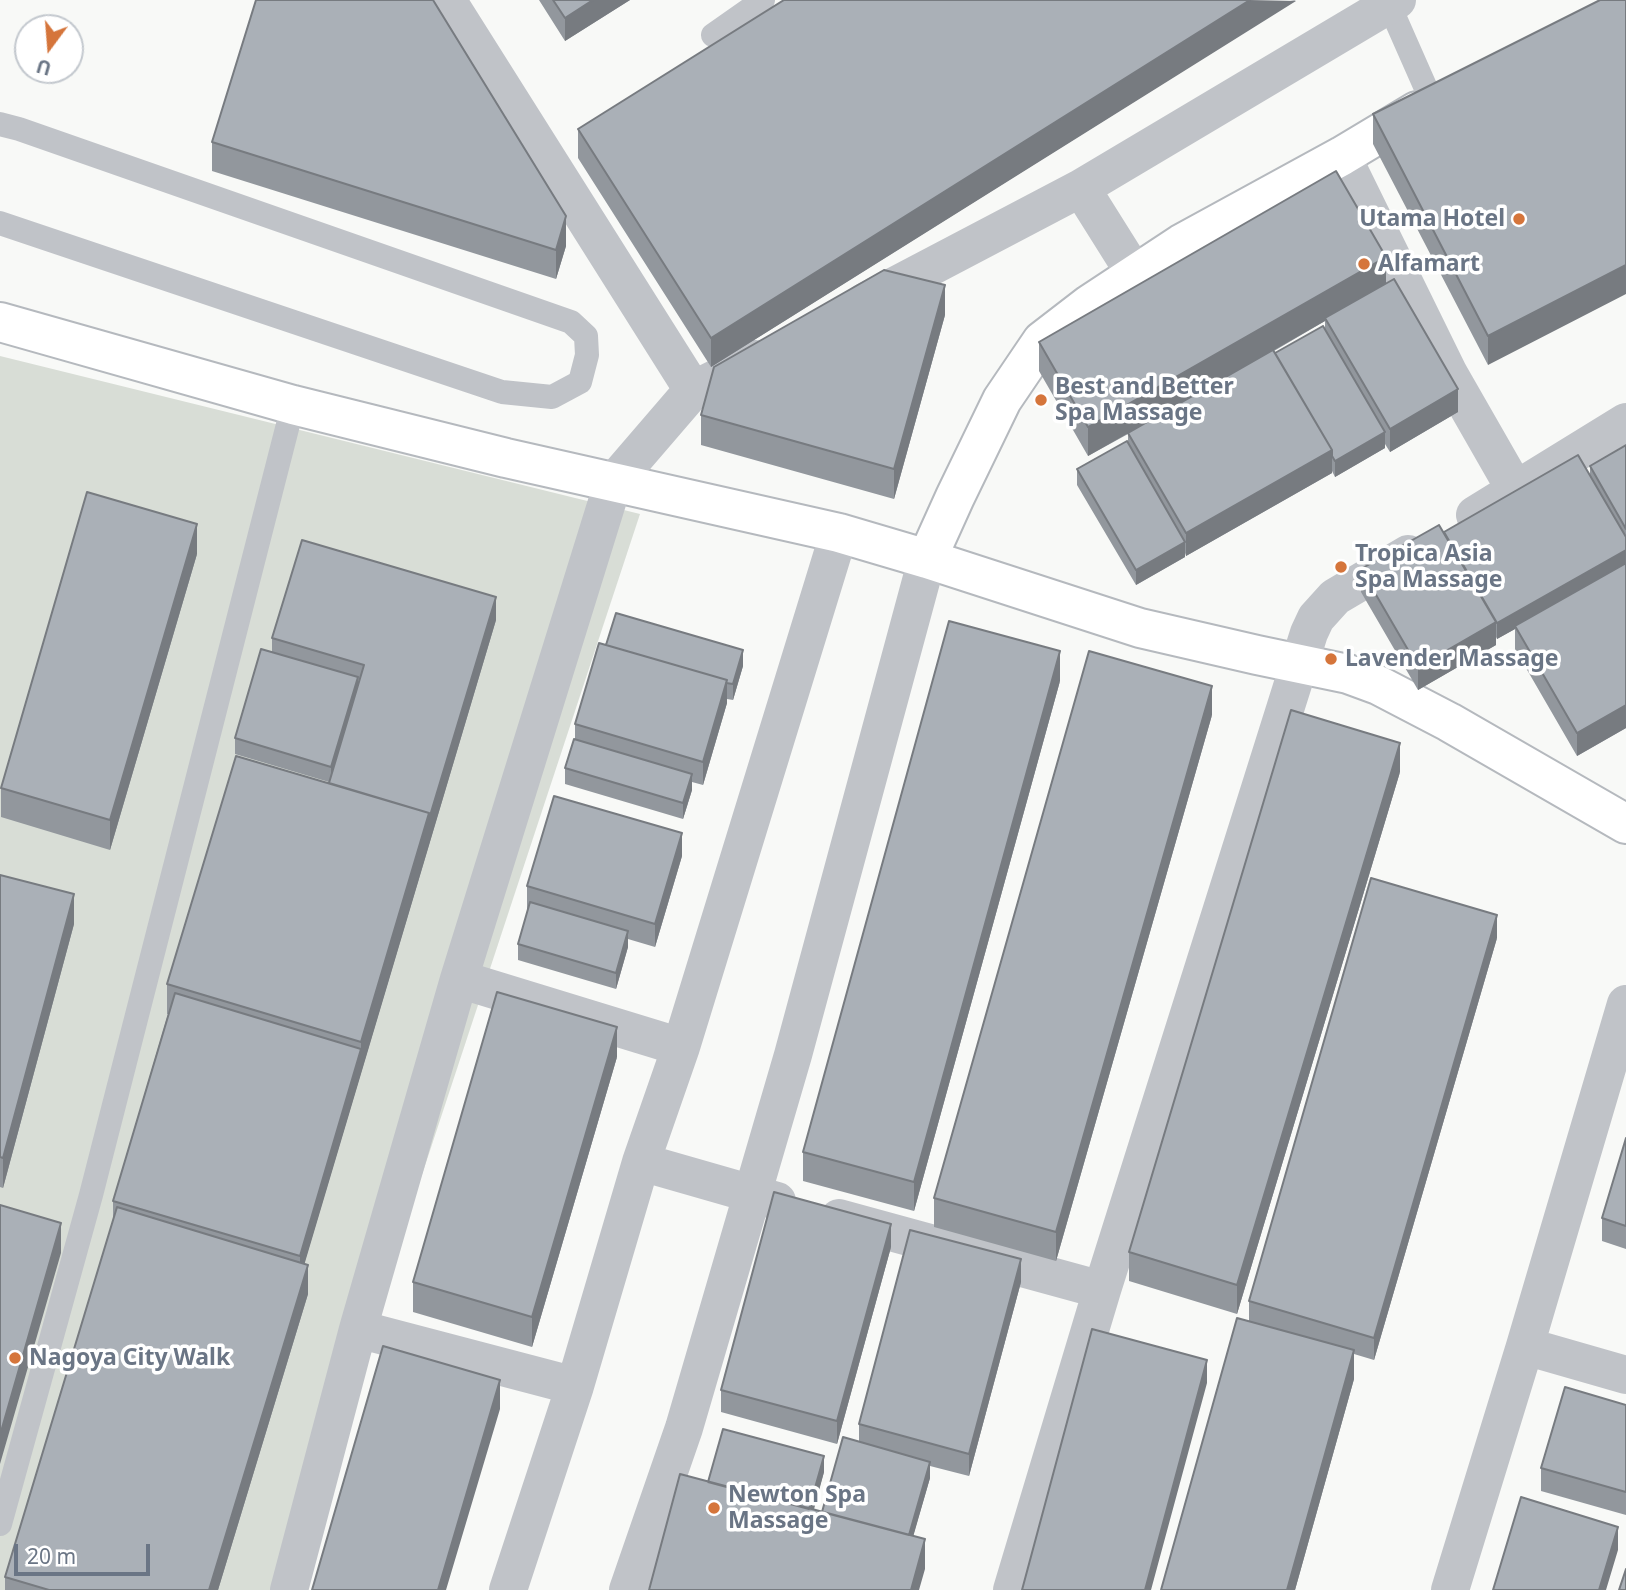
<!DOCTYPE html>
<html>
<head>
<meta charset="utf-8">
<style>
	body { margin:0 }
	#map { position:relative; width:1626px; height:1590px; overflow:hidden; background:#f8f9f7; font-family:"Noto Sans",sans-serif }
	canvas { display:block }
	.north { position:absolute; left:14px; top:14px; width:70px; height:70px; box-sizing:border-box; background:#fff; border:2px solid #c3c8ce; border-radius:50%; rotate:196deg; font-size:19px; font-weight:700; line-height:28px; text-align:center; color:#6a7585 }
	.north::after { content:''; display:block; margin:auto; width:24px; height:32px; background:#d5753b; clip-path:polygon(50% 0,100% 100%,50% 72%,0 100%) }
	.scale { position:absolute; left:14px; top:1544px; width:136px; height:32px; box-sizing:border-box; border:4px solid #6a7585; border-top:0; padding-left:9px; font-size:21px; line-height:24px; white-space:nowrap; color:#6a7585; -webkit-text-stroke:5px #fff; paint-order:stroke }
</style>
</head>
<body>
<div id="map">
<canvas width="1626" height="1590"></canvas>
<div class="north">U</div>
<div class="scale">20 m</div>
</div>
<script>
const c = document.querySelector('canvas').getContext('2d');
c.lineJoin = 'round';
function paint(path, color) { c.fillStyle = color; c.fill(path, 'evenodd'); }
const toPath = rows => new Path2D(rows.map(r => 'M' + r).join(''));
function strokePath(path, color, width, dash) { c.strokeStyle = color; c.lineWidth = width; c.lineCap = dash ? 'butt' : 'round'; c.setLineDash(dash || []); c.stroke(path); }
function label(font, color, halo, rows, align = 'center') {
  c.font = font + ' "Noto Sans",sans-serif'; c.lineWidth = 7; c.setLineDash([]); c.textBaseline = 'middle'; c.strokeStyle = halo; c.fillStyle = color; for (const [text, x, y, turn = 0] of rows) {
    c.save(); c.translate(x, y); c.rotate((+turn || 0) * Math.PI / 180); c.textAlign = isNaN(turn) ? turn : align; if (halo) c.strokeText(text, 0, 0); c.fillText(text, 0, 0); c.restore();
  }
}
const green = toPath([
	[0,356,640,514,285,1590,0,1590]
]);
const lane = toPath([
	[1387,0,1432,102],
	[713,35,763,0],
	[0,124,19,129,571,322,586,336,587,355,580,382,552,397,502,392,0,223],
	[0,1524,91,1195,293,405]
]);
const street = toPath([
	[447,0,693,390],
	[1342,156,1449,374,1516,491],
	[1081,188,1135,274],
	[864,302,1081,188,1397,0],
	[1475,515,1626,422],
	[459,979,681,1047],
	[641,1162,777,1201],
	[839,1218,1102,1290],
	[358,1329,575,1386],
	[1525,1346,1626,1375],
	[289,1590,358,1329,459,979,613,483,693,390,755,359],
	[508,1590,575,1386,641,1162,681,1047,839,533],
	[628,1590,684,1428,793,1055,927,559],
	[1012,1590,1102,1290,1309,633,1316,618,1335,597,1408,554],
	[1450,1590,1525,1346,1626,1004]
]);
const secondary = toPath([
	[0,322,293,405,506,458,839,533,927,559,1140,628,1257,655,1348,674,1378,685,1449,722,1626,824],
	[927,559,955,497,1002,400,1042,341,1090,304,1181,244,1342,156,1417,111]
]);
const wall = toPath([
	[539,0,630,0,565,41],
	[1296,0,711,367,578,158,578,129],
	[1600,0,1488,365,1373,144,1373,114],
	[212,142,566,246,556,279,212,171],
	[1386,283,1458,412,1390,452,1385,444,1385,448,1335,477,1332,471,1332,473,1186,556,1185,553,1185,557,1136,585,1077,485,1077,469,1128,443,1128,434,1088,456,1039,371,1039,342],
	[1325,321,1325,330,1275,353,1274,351],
	[945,315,894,499,701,445,701,415],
	[1626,445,1626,728,1577,756,1515,649,1515,629,1497,639,1496,637,1496,645,1418,690,1361,592,1361,569,1444,532,1590,474,1590,466],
	[197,554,110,850,1,817,1,788],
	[496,620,304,1264,308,1294,218,1590,5,1590,5,1577,113,1221,113,1201,168,1014,167,1014,167,984,329,782,235,754,235,738,272,652,272,638],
	[606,645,743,666,733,700,727,699,727,703,703,785,692,782,692,790,683,819,565,784,565,768,575,740,575,724],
	[1060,681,914,1211,803,1181,803,1152],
	[1212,715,1056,1261,934,1227,934,1198],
	[1400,772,1237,1314,1129,1281,1129,1252],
	[682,856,655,947,628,939,628,947,616,989,518,960,518,944,528,909,527,909,527,886],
	[0,875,74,924,3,1188,0,1187],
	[1497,938,1374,1360,1354,1354,1354,1379,1295,1590,1161,1590,1249,1321,1249,1301],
	[617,1057,532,1347,413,1312,413,1282],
	[1626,1138,1626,1249,1602,1241,1602,1218],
	[891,1247,837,1444,721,1412,721,1390],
	[1021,1282,969,1476,930,1466,930,1478,913,1536,925,1569,708,1482,824,1472,813,1510,822,1512,859,1442,859,1424],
	[1626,1405,1626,1515,1541,1491,1541,1468]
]);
const shadedWall = toPath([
	[593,0,630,0,565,41,565,18],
	[1250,0,1296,1,711,367,711,338],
	[566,216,566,246,556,279,556,250],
	[1386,257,1386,287,1325,318,1325,321,1088,456,1088,427],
	[1626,265,1626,294,1488,365,1488,336],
	[945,285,945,315,894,499,894,469],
	[1458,389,1458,412,1390,452,1390,429],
	[1385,432,1385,448,1335,477,1335,461],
	[1332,450,1332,473,1186,556,1186,533],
	[197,524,197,554,110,850,110,820],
	[1185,542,1185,557,1136,585,1136,570],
	[1626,550,1626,565,1515,626,1515,629,1497,639,1497,623],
	[496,597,496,620,300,1279,300,1256,361,1049,361,1042,429,813],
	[1496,622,1496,645,1418,690,1418,667],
	[743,650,743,666,733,700,733,684],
	[1060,651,1060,681,914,1211,914,1182],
	[358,677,358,693,331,783,331,767],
	[727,680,727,703,703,785,703,762],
	[1212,686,1212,715,1056,1261,1056,1232],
	[1626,705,1626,728,1577,756,1577,733],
	[1400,743,1400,772,1237,1314,1237,1285],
	[692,774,692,790,683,819,683,803],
	[682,833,682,856,655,947,655,924],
	[74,894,74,924,3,1188,3,1158],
	[1497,915,1497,938,1374,1360,1374,1338],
	[628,931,628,947,616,989,616,973],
	[617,1027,617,1057,532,1347,532,1317],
	[61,1223,61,1253,0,1464,0,1435],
	[891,1224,891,1247,837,1444,837,1421],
	[1021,1259,1021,1282,969,1476,969,1454],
	[308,1265,308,1294,218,1590,209,1590],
	[1354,1350,1354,1379,1295,1590,1287,1590],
	[1207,1360,1207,1383,1151,1590,1145,1590],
	[500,1380,500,1409,446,1590,438,1590],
	[824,1456,824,1472,809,1528,809,1512],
	[930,1462,930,1478,907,1558,907,1542],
	[1618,1527,1618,1550,1606,1590,1599,1590],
	[925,1539,925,1569,919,1590,911,1590]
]);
const building = toPath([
	[256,0,433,0,566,216,556,250,212,142,256,0],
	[553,0,593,0,565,18,553,0],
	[784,0,1250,0,711,338,578,129,784,0],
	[1600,0,1626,0,1626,265,1488,336,1373,114,1600,0],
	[1336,171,1386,257,1088,427,1039,342,1336,171],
	[884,270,945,285,894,469,701,415,714,367,884,270],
	[1394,279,1458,389,1390,429,1325,318,1394,279],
	[1323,326,1385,432,1335,461,1332,456,1332,450,1275,353,1323,326],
	[1273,350,1332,450,1186,533,1128,433,1273,350],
	[1127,441,1185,542,1136,570,1077,469,1127,441],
	[1626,445,1626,529,1590,466,1626,445],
	[1578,455,1626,537,1626,550,1497,623,1444,532,1578,455],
	[87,492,197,524,110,820,1,788,87,492],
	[1439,525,1496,622,1418,667,1361,569,1439,525],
	[302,540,496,597,429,819,429,813,329,783,364,665,272,638,302,540],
	[1626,563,1626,705,1577,733,1515,626,1626,563],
	[616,613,743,650,733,684,726,683,727,680,606,645,616,613],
	[949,621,1060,651,914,1182,803,1152,949,621],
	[599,643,727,680,703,762,575,724,599,643],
	[261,649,358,677,331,767,235,738,261,649],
	[1089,651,1212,686,1056,1232,934,1198,1089,651],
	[1291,710,1400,743,1237,1285,1129,1252,1291,710],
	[574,739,692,774,683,803,565,768,574,739],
	[236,756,429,813,361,1042,167,984,236,756],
	[554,796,682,833,655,924,527,886,554,796],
	[0,875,74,894,3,1158,0,1157,0,875],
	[1371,878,1497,915,1374,1338,1249,1301,1371,878],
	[530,902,628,931,616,973,518,944,530,902],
	[497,992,617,1027,532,1317,413,1282,497,992],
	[175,993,361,1049,300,1256,113,1201,175,993],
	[1626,1138,1626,1226,1602,1218,1626,1138],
	[774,1192,891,1224,837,1421,721,1390,774,1192],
	[0,1205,61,1223,0,1435,0,1205],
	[117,1207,308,1265,209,1590,49,1590,5,1577,117,1207],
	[910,1230,1021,1259,969,1454,859,1424,910,1230],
	[1237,1318,1354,1350,1287,1590,1161,1590,1237,1318],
	[1092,1329,1207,1360,1145,1590,1022,1590,1092,1329],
	[383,1346,500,1380,438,1590,312,1590,383,1346],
	[1565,1387,1626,1405,1626,1492,1541,1468,1565,1387],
	[723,1429,824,1456,809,1509,708,1482,723,1429],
	[843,1437,930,1462,909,1535,822,1512,843,1437],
	[680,1474,925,1539,911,1590,649,1590,680,1474],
	[1521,1497,1618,1527,1599,1590,1493,1590,1521,1497],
	[1626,1569,1626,1590,1619,1590,1626,1569]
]);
const markers = [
	[1519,219,7,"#d5753b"],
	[1364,264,7,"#d5753b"],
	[1041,400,7,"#d5753b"],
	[1341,567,7,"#d5753b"],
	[1331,659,7,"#d5753b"],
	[15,1358,7,"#d5753b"],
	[714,1508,7,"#d5753b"]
];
const poiNames = [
	["Utama Hotel",1505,219,"right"],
	["Alfamart",1378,264],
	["Best and Better",1055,387],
	["Spa Massage",1055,413],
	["Tropica Asia",1355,554],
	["Spa Massage",1355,580],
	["Lavender Massage",1345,659],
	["Nagoya City Walk",29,1358],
	["Newton Spa",728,1495],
	["Massage",728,1521]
];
paint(green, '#d8ddd6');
strokePath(secondary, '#b5b9be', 42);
strokePath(lane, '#c0c3c8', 24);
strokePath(street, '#c0c3c8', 38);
strokePath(secondary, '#fff', 38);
paint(wall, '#92979d');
paint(shadedWall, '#777b80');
paint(building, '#aab0b7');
strokePath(building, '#777b80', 2);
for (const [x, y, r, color] of markers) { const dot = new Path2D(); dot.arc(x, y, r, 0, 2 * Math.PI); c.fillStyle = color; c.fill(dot); strokePath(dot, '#fff', 2.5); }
label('bold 23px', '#6a7585', '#fff', poiNames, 'left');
</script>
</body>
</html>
